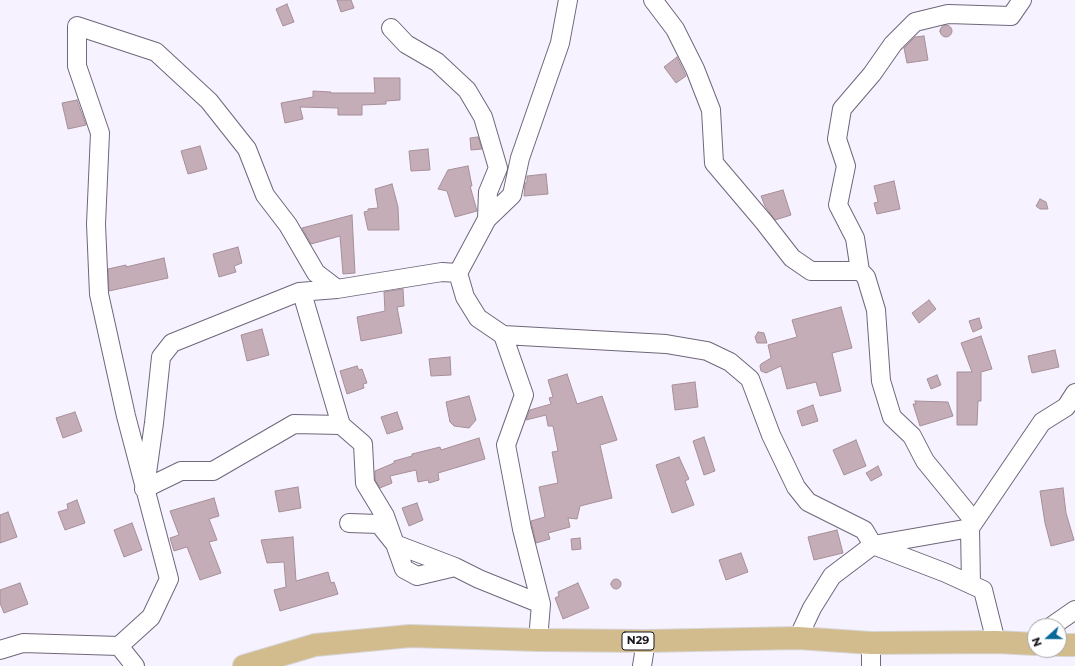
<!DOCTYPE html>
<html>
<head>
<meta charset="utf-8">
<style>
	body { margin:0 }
	#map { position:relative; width:1075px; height:666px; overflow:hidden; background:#f7f2ff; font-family:Montserrat,sans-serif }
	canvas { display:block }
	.north { position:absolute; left:1027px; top:618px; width:40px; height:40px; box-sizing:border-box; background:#fff; border:1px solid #a3a2a5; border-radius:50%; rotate:249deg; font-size:11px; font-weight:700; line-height:16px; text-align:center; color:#1a171f }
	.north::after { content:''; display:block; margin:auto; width:14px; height:18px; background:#086998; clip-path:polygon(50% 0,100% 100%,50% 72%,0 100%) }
</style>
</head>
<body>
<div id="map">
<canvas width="1075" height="666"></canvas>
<div class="north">N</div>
</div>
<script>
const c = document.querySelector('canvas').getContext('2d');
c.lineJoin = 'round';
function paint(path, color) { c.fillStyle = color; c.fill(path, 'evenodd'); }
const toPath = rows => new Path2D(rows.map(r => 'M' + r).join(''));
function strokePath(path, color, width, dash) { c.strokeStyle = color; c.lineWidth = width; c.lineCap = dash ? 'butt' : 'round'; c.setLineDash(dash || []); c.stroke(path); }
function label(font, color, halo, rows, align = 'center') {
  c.font = font + ' Montserrat,sans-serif'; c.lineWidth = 3.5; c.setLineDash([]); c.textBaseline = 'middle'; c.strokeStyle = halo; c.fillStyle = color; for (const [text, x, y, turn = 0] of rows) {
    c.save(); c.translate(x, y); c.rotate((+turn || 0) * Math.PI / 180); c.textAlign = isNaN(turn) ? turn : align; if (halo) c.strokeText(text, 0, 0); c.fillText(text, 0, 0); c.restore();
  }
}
const building = toPath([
	[337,0,351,0,354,8,341,12,337,0],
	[287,4,294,22,283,26,276,9,287,4],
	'940 31a6 6 0 1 1 12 0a6 6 0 1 1-12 0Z',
	[924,36,928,60,907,63,904,48,915,37,924,36],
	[677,57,686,76,676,83,664,67,677,57],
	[374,78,400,78,400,100,386,101,386,104,362,105,362,115,338,115,338,108,300,107,303,119,285,123,281,103,313,97,313,91,331,92,331,93,375,93,374,78],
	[77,100,86,125,68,129,62,103,77,100],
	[478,137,482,149,471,150,470,138,478,137],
	[200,146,207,169,188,174,181,151,200,146],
	[428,149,430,170,411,171,409,151,428,149],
	[468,166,472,186,470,186,477,211,455,217,447,191,438,189,448,170,468,166],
	[546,174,548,194,524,196,525,183,527,182,527,176,546,174],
	[894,181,900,209,877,214,874,203,878,202,874,186,894,181],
	[392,184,398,207,399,230,368,230,364,212,368,211,368,209,378,208,375,189,392,184],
	[783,190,791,215,775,220,765,206,761,196,783,190],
	[1040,199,1046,202,1048,209,1040,209,1036,206,1040,199],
	[352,215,355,273,343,274,340,236,311,244,302,228,352,215],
	[238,247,242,263,234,266,236,272,219,277,213,254,238,247],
	[164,258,168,278,109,291,108,269,126,265,126,267,164,258],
	[403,289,404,306,397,307,402,333,361,341,357,317,385,311,384,292,403,289],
	[929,300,936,309,919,323,912,313,929,300],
	[841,307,852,348,832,353,841,391,820,396,816,382,787,389,781,366,766,373,761,371,760,366,761,364,771,358,768,345,797,337,792,320,841,307],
	[979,318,982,328,973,332,969,321,979,318],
	[262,329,269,355,247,361,241,335,262,329],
	[758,332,764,333,767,343,757,343,755,337,758,332],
	[981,336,992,369,981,372,981,401,978,401,977,425,957,425,957,372,972,372,961,343,981,336],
	[1055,350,1059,367,1032,373,1028,356,1055,350],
	[450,357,451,375,431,376,429,359,450,357],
	[357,366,359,370,362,369,367,383,363,384,364,388,347,394,340,371,357,366],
	[567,374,577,404,602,396,617,440,600,445,612,498,580,506,577,519,568,518,570,527,548,533,550,539,536,543,531,521,545,517,539,487,558,483,552,452,558,451,553,426,548,426,546,415,526,420,530,410,551,404,549,398,553,397,548,380,567,374],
	[937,375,941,385,931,389,927,379,937,375],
	[695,382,698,407,675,410,672,385,695,382],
	[469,396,476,420,469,428,454,426,450,422,446,402,469,396],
	[915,401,948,402,953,416,920,426,913,404,916,404,915,401],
	[813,405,818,421,802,426,797,411,813,405],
	[75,412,82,431,63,438,56,418,75,412],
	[397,412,403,429,387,434,381,417,397,412],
	[704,437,715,471,704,475,693,441,704,437],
	[479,438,485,459,438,473,439,480,429,483,428,480,418,482,416,470,390,476,392,483,380,488,375,480,375,471,394,463,394,461,412,456,412,454,440,447,441,450,479,438],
	[856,440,866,466,844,475,833,450,856,440],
	[679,457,689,479,685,481,694,505,672,513,656,465,679,457],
	[878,466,882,475,871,481,866,473,878,466],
	[298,487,301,508,279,512,275,491,298,487],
	[1063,488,1066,513,1074,540,1051,546,1045,523,1040,491,1063,488],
	[214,498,219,516,209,519,217,540,209,542,221,573,200,580,187,547,174,551,170,538,179,535,170,511,214,498],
	[77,500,85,523,65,530,58,512,68,509,67,504,77,500],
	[417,503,423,520,409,526,402,508,417,503],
	[8,512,17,537,0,543,0,515,8,512],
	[132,523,142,550,124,557,114,530,132,523],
	[837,530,843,553,814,560,808,537,837,530],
	[293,537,296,581,328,572,331,583,334,582,338,594,280,611,274,590,286,587,284,562,267,563,261,540,293,537],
	[580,538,581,549,572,550,571,539,580,538],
	[741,553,748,572,726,580,719,560,741,553],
	'611 584a5 5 0 1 1 10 0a5 5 0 1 1-10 0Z',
	[20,583,28,604,4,613,0,603,0,590,20,583],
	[578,583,589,608,563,619,555,598,559,596,558,592,578,583]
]);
const minor = toPath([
	[653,0,675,29,695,69,711,110,714,163,764,222,792,258,811,271,860,271],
	[391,28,406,44,437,62,467,90,483,117,498,168,488,192,487,219],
	[302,293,341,425,363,444,365,483,385,516,404,569,417,576,455,567,479,579,541,604],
	[503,335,666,344,707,351,730,362,750,379,771,435,796,487,808,502,864,530,873,545,946,573,983,590,996,642],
	[146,480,154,423,161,357,172,343,299,292,337,289],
	[144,489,181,471,213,471,294,424,341,425],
	[974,521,925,461,912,436,892,417,881,381,876,310,866,277,860,271,855,238,838,205,846,166,837,139,842,109,872,74,893,44,915,22,948,14,1011,16,1022,0],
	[349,523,379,524,395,544,455,567],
	[970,528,971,584],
	[1052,626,1075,610],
	[798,638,812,608,832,576,873,545,970,528,1042,422,1066,407,1075,393],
	[538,640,541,604,522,529,506,445,524,395,503,335,478,318,465,297,458,273,487,219,512,195,520,158,560,43,568,0],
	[119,646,135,666],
	[0,650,23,643,119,646,151,617,169,579,126,416,99,294,96,224,100,133,77,66,77,26,156,52,209,101,247,149,265,195,288,225,316,273,337,289,442,272,458,273],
	[642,666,646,641],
	[871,666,871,643]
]);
const major = toPath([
	[1059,645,1075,645],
	[244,666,315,645,410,636,538,640,646,641,798,638,871,643,996,642,1035,644]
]);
const shields = [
	[638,641,32]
];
const shieldNames = [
	["N29",638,641]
];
paint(building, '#c4adb6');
strokePath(building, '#a68f99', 1);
strokePath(minor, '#6f677a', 20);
strokePath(major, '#d6d5d7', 24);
strokePath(minor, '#fff', 18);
strokePath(major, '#d2bc8d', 22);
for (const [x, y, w] of shields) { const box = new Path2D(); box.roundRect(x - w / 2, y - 9, w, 18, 3); c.fillStyle = '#fff'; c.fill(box); strokePath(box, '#1a171f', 1); }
label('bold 11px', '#1a171f', null, shieldNames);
</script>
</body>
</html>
